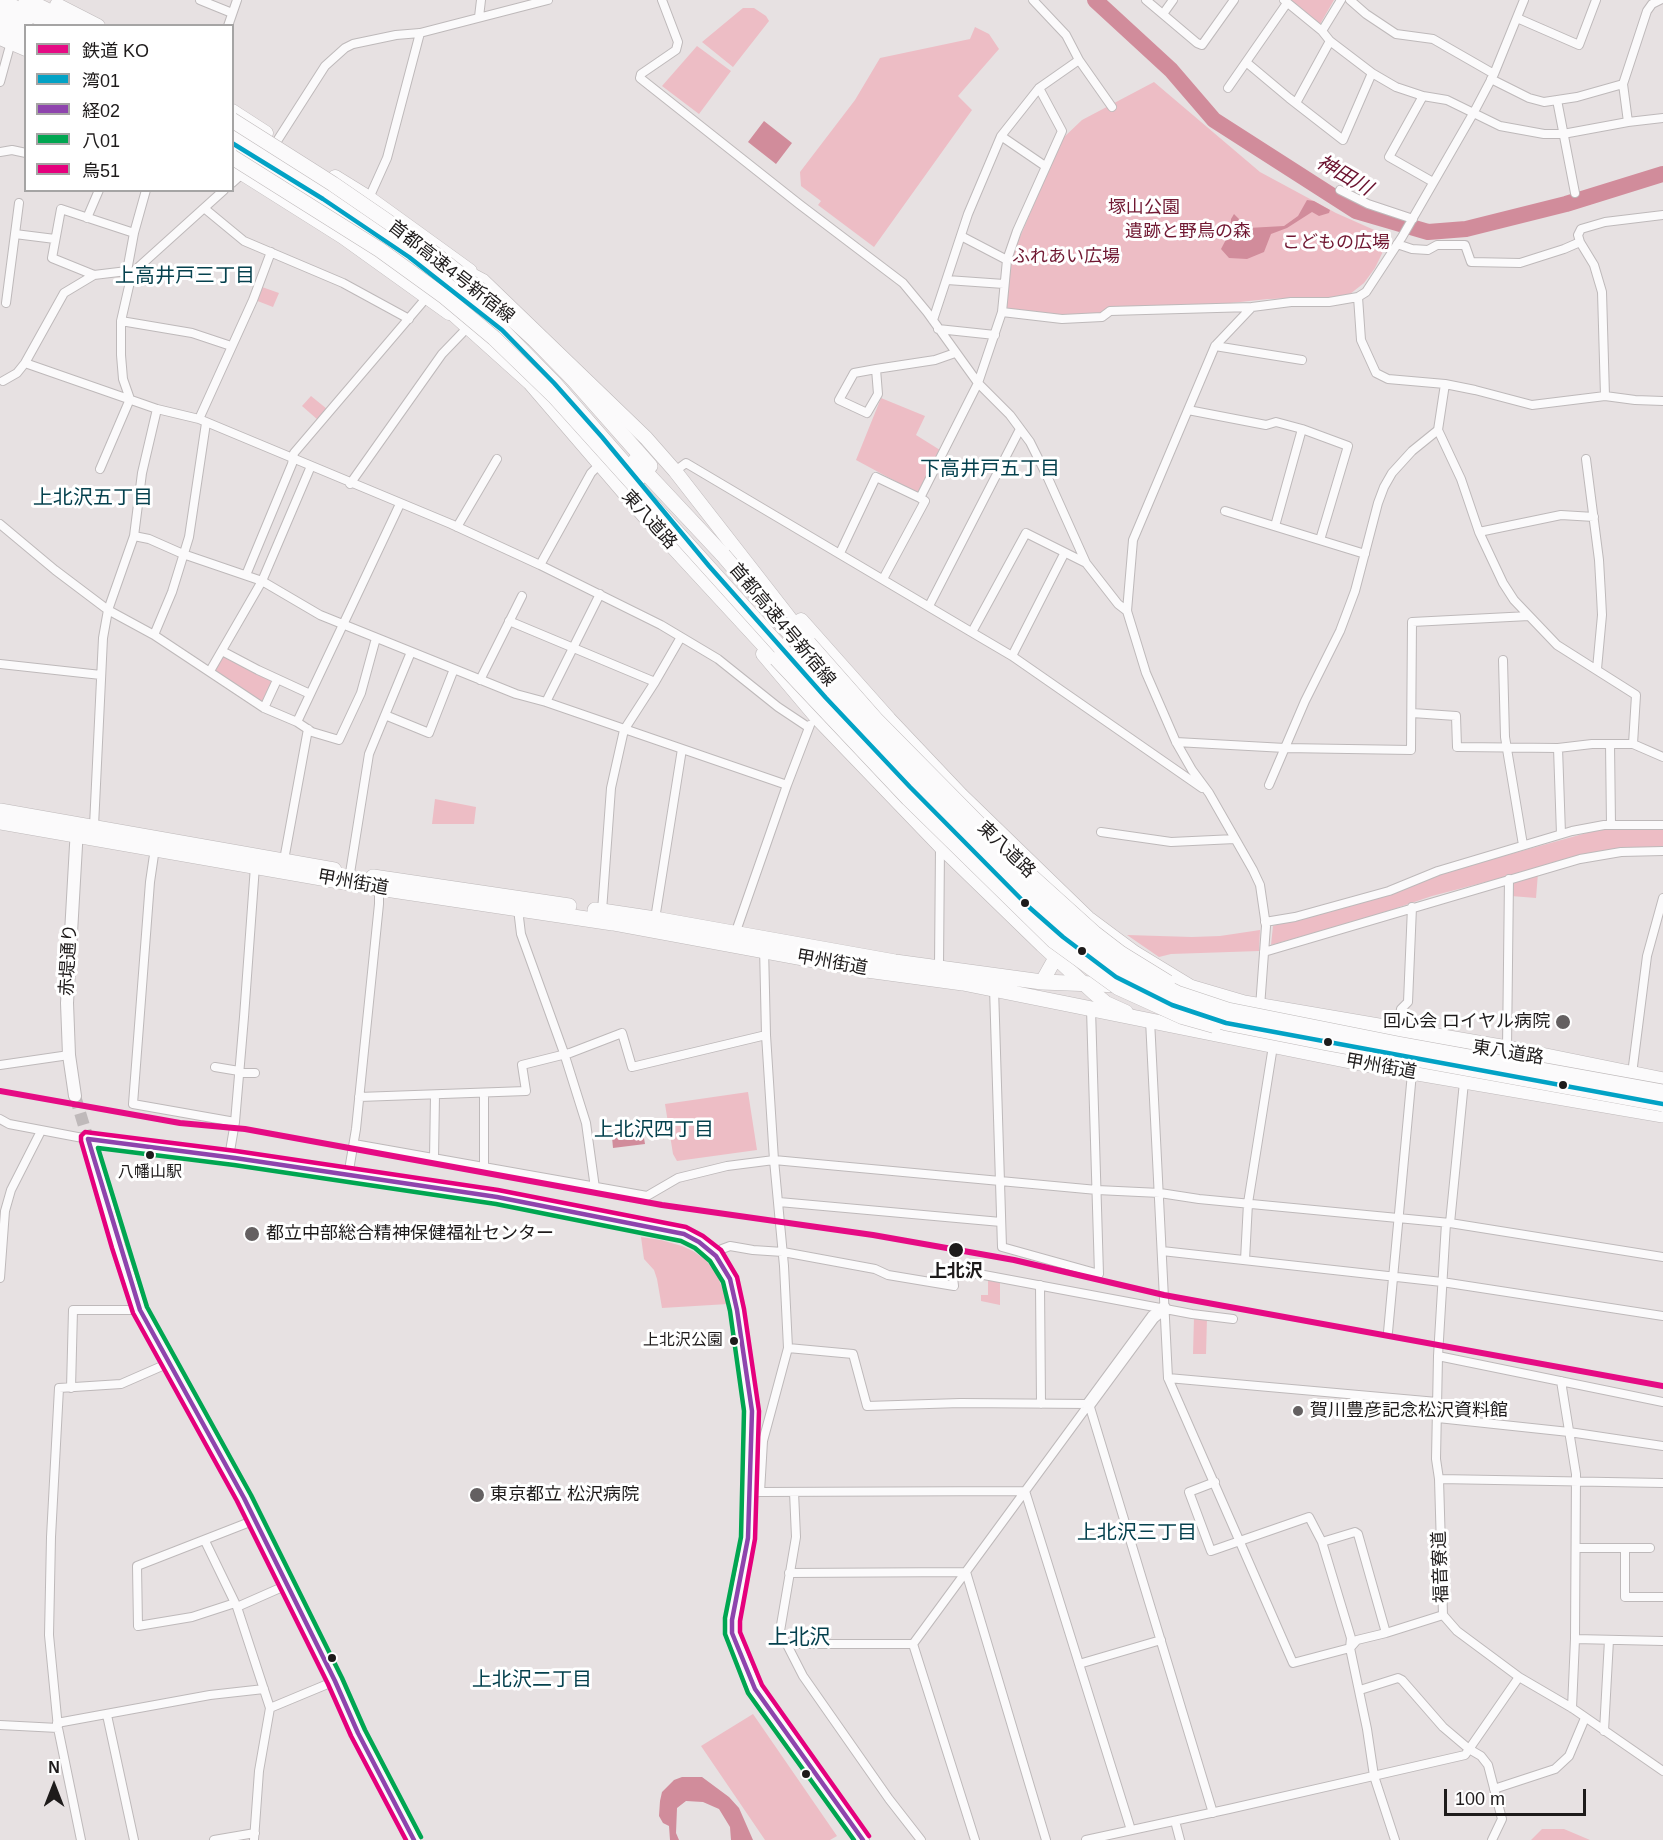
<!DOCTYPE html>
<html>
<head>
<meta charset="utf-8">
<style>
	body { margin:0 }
	#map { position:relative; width:1663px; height:1840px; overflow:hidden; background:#e7e1e2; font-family:Helvetica,"Noto Sans JP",sans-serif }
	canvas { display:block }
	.legend { position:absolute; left:24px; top:24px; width:210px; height:168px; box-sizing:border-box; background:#fff; border:2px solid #a5a4a4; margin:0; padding:8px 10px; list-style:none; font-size:18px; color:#1e1b1b }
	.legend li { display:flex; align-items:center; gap:12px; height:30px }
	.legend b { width:30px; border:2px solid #a5a4a4 }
	.north { position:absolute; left:24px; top:1756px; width:60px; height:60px; -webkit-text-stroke:4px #fff; paint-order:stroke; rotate:0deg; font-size:16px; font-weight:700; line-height:24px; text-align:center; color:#1e1b1b }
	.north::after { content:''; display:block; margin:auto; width:21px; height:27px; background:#1e1b1b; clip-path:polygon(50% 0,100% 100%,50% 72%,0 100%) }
	.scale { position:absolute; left:1444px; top:1789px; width:142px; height:27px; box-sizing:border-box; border:3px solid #1e1b1b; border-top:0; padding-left:8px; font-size:18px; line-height:21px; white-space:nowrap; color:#1e1b1b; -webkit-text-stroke:4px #fff; paint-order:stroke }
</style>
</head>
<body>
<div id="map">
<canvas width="1663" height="1840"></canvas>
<ul class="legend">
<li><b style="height:8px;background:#e50b84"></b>鉄道 KO</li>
<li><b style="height:8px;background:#02a2c5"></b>湾01</li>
<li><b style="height:8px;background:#8e44ad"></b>経02</li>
<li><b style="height:8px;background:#00a651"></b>八01</li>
<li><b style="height:8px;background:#e5007d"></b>烏51</li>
</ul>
<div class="north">N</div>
<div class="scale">100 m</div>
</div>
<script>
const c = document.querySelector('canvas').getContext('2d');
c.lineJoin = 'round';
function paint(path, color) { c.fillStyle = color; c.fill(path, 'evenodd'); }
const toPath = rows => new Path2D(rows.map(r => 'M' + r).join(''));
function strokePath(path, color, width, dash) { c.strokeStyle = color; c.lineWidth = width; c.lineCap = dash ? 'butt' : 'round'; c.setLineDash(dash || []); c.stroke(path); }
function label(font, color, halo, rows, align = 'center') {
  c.font = font + ' Helvetica,"Noto Sans JP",sans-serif'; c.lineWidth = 6; c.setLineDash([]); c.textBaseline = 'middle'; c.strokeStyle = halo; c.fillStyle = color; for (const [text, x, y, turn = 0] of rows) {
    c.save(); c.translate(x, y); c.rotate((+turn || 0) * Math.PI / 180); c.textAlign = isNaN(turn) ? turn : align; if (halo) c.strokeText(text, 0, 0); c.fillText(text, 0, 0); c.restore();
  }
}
const green = toPath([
	[1291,0,1334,0,1319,26],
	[743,8,754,8,766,16,769,21,733,67,702,42],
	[975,27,989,34,999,49,958,96,972,110,874,247,818,205,821,201,801,186,800,172,855,100,880,58,970,39],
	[697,46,731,71,699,114,662,86],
	[1154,82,1260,172,1336,213,1390,237,1375,268,1364,283,1350,294,1337,297,1268,299,1156,311,1065,315,1005,310,1010,260,1062,139,1082,120],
	[262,287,279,293,273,307,255,300],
	[311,396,327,409,318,420,302,406],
	[881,398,925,416,916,435,940,450,919,494,856,460],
	[222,656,226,656,270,679,272,685,265,701,261,702,215,670],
	[435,799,476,807,474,824,432,824],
	[1663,828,1663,847,1604,851,1432,896,1370,917,1271,945,1273,926,1400,890,1442,873,1601,829],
	[1538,873,1536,898,1511,896,1511,882],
	[1260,930,1259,951,1171,954,1159,957,1127,935,1192,937,1220,936],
	[748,1092,757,1150,677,1161,673,1154,665,1104],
	[641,1237,661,1240,682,1246,693,1251,706,1260,718,1277,728,1304,662,1308,657,1279,654,1270,644,1259],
	[988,1278,1000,1280,1000,1305,981,1301,981,1295,988,1295],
	[1194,1317,1207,1318,1206,1354,1193,1354],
	[753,1714,837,1836,830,1840,765,1840,701,1746],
	[1542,1829,1564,1829,1590,1840,1531,1840]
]);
const water = toPath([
	[764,121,792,143,776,164,748,142],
	[1307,200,1314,201,1330,210,1329,213,1319,216,1312,212,1287,228,1271,234,1264,252,1247,259,1229,258,1221,249,1230,232,1231,219,1234,214,1248,228,1284,226,1298,216],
	[643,1132,645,1144,613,1148,612,1137],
	[682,1777,702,1777,729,1797,739,1808,753,1840,731,1840,730,1827,719,1809,703,1802,686,1801,677,1808,676,1833,679,1840,670,1840,669,1826,663,1823,659,1816,660,1801,662,1792,674,1780]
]);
const river = toPath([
	[1095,0,1171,70,1214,120,1356,211,1428,232,1466,229,1566,204,1663,174]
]);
const secondaryTunnel = toPath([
	[75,1096,88,1139]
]);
const street = toPath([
	[200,0,232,13],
	[662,0,678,42,676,50,641,74,640,78,799,204,903,283,927,312,978,383,1010,415,1030,442,1047,476,1086,563,1118,604,1127,611],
	[1033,0,1066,35,1079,60,1112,107],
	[1146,0,1197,43,1202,45,1234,0],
	[1284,0,1322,31,1330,41,1372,73,1396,87,1423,96,1447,100,1500,126,1544,134,1563,134,1628,122,1663,118],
	[1350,0,1366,14,1396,34,1433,39,1494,74],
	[1163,14,1173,0],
	[479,17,481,0],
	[1517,18,1579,45,1596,0],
	[228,26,237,0],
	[1322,31,1341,0],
	[1246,62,1289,98,1343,140,1372,73],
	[1491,79,1529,98,1544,102,1577,97,1623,84],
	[0,82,11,42],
	[1228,88,1287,3],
	[1423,96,1389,157,1433,182],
	[1557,100,1575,193],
	[1296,103,1330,41],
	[1628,122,1623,84,1647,11,1652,4,1660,0],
	[1001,136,1045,166],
	[277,141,325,66,345,48,353,44,396,35,420,33,548,0],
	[0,152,12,150,26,153],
	[232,183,242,174],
	[1340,190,1368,204,1413,219],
	[369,198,387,158,420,33],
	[204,208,244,241,343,283,409,319],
	[87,218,99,190],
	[15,234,55,239],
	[961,236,1007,260],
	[1397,244,1412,249,1428,250,1437,245,1465,245,1471,262,1520,263,1564,249,1580,242],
	[127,271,134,233,146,190],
	[94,275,52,258,61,209,134,233],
	[947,280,1004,284],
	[1358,297,1361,340,1376,373,1388,379,1445,384,1475,390,1532,405,1605,396,1635,400,1663,401],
	[6,303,19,203],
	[1002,312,1062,319,1102,317,1110,311,1252,307],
	[933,320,968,214,1001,136,1039,88,1079,60],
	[121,321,192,333,231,346],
	[938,329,995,335],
	[1215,346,1302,360],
	[25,363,157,409,199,419,451,524,540,565,661,625,718,659,778,707,808,727],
	[876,369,878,394,867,413,839,400,854,373,876,369,935,360,955,353],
	[3,381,17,373,25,363,64,293,94,275,127,271,132,273],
	[1445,384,1438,430,1461,479,1479,532,1503,583,1514,600,1557,645,1636,695,1633,744],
	[1605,396,1602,292,1594,265,1580,242,1578,235,1581,229,1605,222,1663,215],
	[1188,410,1266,425,1276,422,1302,429,1348,446,1320,540],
	[199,419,253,300,271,252],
	[1586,459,1599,560,1601,595,1602,615,1597,669],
	[100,469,130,399,123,379,121,355,121,321,132,273,224,190],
	[675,471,686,463,978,636,1012,656,1202,788],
	[350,484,442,354,468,327],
	[920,498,978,383,1002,312,1007,260,1017,231,1062,131,1039,88],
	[1225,511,1365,554],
	[0,524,55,570,108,610,154,635,264,708,297,722,312,732,339,740,361,693,376,638],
	[1275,526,1302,429],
	[457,527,497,459],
	[1479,532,1561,515,1594,517],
	[134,536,149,539,183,554,262,581,320,615,516,694,546,702,787,785],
	[840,553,876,477,920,498,925,501,883,579],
	[540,565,591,473,600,464],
	[246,575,292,464,294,453,427,297],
	[929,606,1020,429],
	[509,621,655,682],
	[972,632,1026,533,1086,563],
	[154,635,172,592,189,537,206,423],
	[222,651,258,670,310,694],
	[1012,656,1064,554],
	[1503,660,1505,737,1523,845],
	[0,664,101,675],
	[210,671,262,581,311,466],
	[480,680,522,596],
	[546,702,600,594],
	[264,708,277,680],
	[1412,713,1456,716,1457,747,1558,748,1592,744,1633,744,1663,757],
	[385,715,429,733,454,669],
	[297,722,400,504],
	[1176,742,1285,748,1411,750,1412,622,1529,616],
	[1610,744,1611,825],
	[1558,748,1561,834],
	[1269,785,1305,701,1340,631,1355,591,1378,503,1384,487,1392,473,1412,451,1438,430],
	[94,826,103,638,108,610,134,536,142,473,157,409],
	[1101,832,1171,842,1235,839],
	[155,848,150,882,133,1104,235,1122],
	[284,860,308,729],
	[350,873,369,754,411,652],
	[518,909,521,934,564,1053,586,1123,595,1188],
	[602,911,611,788,624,730,655,682,681,637],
	[655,919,682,749],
	[1265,922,1295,917,1389,891,1438,871,1572,831,1604,825,1663,825],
	[735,934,787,785,810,725],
	[1264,952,1580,859,1621,852,1663,851],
	[939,967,940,846],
	[994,988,1002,1247,1099,1274,1091,1009],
	[1260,1007,1266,926,1260,885,1253,870,1209,793,1192,770,1176,742,1146,673,1127,611,1133,540,1215,346,1252,307,1291,302,1329,302,1358,297,1366,292,1402,237,1474,112,1494,74,1524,0],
	[1150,1020,1168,1378,1293,1663,1350,1648,1357,1640,1386,1633,1443,1615],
	[1398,1029,1401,1009,1408,1002,1412,907],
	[1507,1048,1509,879],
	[0,1065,69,1055],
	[215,1067,239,1071],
	[239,1073,255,1073],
	[1632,1074,1647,956,1663,898],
	[484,1093,484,1168],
	[359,1097,526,1091,522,1065,570,1053,622,1033,632,1067,766,1035],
	[0,1119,9,1124,88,1139],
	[354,1144,647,1196,678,1178,727,1166,774,1160,1097,1190,1160,1193,1199,1199,1450,1223,1663,1257],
	[229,1157,235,1122,244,1017,255,866],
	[434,1159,435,1095],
	[348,1176,356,1129,379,904,379,884],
	[779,1202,1001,1222],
	[1446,1223,1438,1356,1436,1459,1439,1479,1443,1615,1457,1631,1519,1677,1572,1708,1663,1771],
	[1450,1223,1464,1082],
	[1162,1251,1442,1282,1663,1316],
	[716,1256,722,1249,730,1246,753,1250,783,1252,875,1269,888,1275,954,1286,952,1269,1192,1314,1233,1319],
	[1245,1260,1248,1203,1273,1046],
	[0,1278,5,1211,11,1190,41,1131],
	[1040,1285,1041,1404],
	[1388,1332,1412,1073],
	[788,1348,853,1354,867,1406,960,1403,1089,1404],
	[1438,1356,1663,1402],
	[1168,1378,1437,1402],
	[1561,1381,1576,1474,1575,1639,1572,1708],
	[71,1388,73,1310,140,1310],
	[1089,1404,1213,1813],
	[1438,1418,1569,1432,1663,1446],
	[1439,1479,1663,1483],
	[1215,1482,1189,1492,1211,1551,1309,1517,1322,1542,1351,1638,1350,1648,1367,1729,1374,1776,1395,1840],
	[760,1492,763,1441,788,1348,784,1266,774,1160,766,1035,764,947],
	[794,1492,796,1537,780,1631,803,1676,889,1799,921,1840],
	[749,1493,760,1492,1025,1491,1131,1830],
	[205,1541,237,1607,270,1708,259,1771,254,1840],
	[1322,1542,1355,1532,1358,1534,1386,1633],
	[1576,1548,1650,1548],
	[1625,1548,1625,1597,1663,1597],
	[789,1573,966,1572,1046,1840],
	[235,1603,192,1617,138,1626,137,1566,255,1520],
	[237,1607,287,1585],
	[1575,1639,1663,1641],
	[786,1644,913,1644],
	[913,1644,1089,1404],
	[913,1644,975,1840],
	[1079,1664,1161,1640],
	[1360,1690,1398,1678,1402,1680,1443,1727,1469,1749,1481,1756,1488,1765,1502,1819,1492,1840],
	[270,1708,335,1681],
	[107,1715,134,1840],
	[57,1723,210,1695,264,1689],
	[0,1725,58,1728],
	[1604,1731,1609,1640],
	[1494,1789,1555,1769,1569,1756,1585,1718],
	[1175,1821,1180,1840],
	[81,1840,58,1728,49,1635,51,1537,59,1388,121,1384,169,1363],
	[214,1840,255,1833],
	[1086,1840,1229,1809,1465,1755,1519,1677]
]);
const secondary = toPath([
	[75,1096,69,1055,67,1003,77,828],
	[1089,1404,1153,1317,1164,1308],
	[414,1840,358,1733,335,1681,244,1498,140,1310,119,1246,88,1139,235,1158,497,1197,684,1234,699,1242,716,1256,730,1279,737,1310,752,1411,748,1538,746,1554,732,1620,732,1633,755,1689,863,1840]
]);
const primary = toPath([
	[0,0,55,26],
	[57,5,98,26],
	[0,14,26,26],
	[0,38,26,49],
	[232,111,266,133],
	[232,130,313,185,397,236],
	[232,143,272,171],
	[232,167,343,237,449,313],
	[335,177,369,198,470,271],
	[460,269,483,281,646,438,675,471,809,643],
	[443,305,530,383,645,517,776,659],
	[801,620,889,719,961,795,1088,918,1135,953,1191,987],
	[763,654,817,718,940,846,1042,945,1094,993,1106,1003,1126,1012],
	[1042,982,1056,957]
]);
const highway = toPath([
	[26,0,79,26],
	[0,26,26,38],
	[265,165,323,199,409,257,442,281,502,330,554,383,638,479],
	[484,293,535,340,574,380,650,466],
	[635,461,723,555],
	[0,811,334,870],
	[0,822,379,888,613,923,867,970,963,983,1365,1064,1663,1115],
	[373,877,569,906],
	[595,910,655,919,895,962,1042,982,1120,985],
	[1165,986,1193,988,1244,1003,1507,1048,1663,1080]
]);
const primaryBridge = toPath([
	[809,643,876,719,1024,869,1095,933,1121,953,1168,982],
	[776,659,908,799,1053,941,1118,988,1182,1017,1214,1026]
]);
const highwayBridge = toPath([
	[232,120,333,184,432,252,484,293],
	[232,157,380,250,445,297,494,338,554,396,826,698,910,787,1030,908,1063,937,1116,977,1172,1005,1226,1023,1327,1043,1663,1104],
	[723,555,877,735,982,843,1070,927,1124,967,1177,993,1228,1010,1398,1044,1663,1092]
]);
const bus1 = toPath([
	[232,143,323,199,409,257,502,330,554,383,602,437,709,566,826,698,910,787,1030,908,1063,937,1116,977,1172,1005,1226,1023,1663,1104]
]);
const bus2 = toPath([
	[414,1840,358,1733,335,1681,244,1498,140,1310,88,1139,235,1158,497,1197,684,1234,699,1242,716,1256,730,1279,737,1310,752,1411,748,1538,732,1620,732,1633,755,1689,863,1840]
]);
const bus3 = toPath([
	[421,1837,365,1730,342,1678,251,1495,147,1307,98,1148,234,1165,496,1204,681,1241,695,1248,710,1261,723,1282,730,1311,744,1411,741,1537,725,1618,725,1634,748,1693,854,1840]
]);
const bus4 = toPath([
	[406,1840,351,1736,328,1684,237,1501,133,1313,112,1248,81,1141,81,1136,85,1132,236,1151,498,1190,686,1227,703,1236,721,1250,737,1277,744,1309,759,1411,755,1539,740,1621,740,1632,762,1685,869,1836]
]);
const rail1 = toPath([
	[0,1091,180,1123,245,1129,662,1205,873,1235,958,1250,1014,1260,1164,1295,1663,1386]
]);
const markers = [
	[1025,903,5,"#1e1b1b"],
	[1082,951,5,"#1e1b1b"],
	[1563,1022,8,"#646061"],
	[1328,1042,5,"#1e1b1b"],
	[1563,1085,5,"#1e1b1b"],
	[150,1155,5,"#1e1b1b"],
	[252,1234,8,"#646061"],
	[956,1250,8,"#1e1b1b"],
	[734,1341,5,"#1e1b1b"],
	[1298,1411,6,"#646061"],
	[477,1495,8,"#646061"],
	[332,1658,5,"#1e1b1b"],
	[806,1774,5,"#1e1b1b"]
];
const busNames = [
	["八幡山駅",150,1173],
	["上北沢公園",723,1341,"right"]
];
const parkNames = [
	["塚山公園",1144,208],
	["遺跡と野鳥の森",1188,232],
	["こどもの広場",1336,243],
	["ふれあい広場",1066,257]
];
const streetNames = [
	["首都高速4号新宿線",451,272,38],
	["東八道路",649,520,48],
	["首都高速4号新宿線",782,625,50],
	["東八道路",1006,850,44],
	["甲州街道",353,883,10],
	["赤堤通り",69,960,-87],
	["甲州街道",832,963,10],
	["東八道路",1508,1053,9],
	["甲州街道",1381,1067,10],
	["福音寮道",1441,1567,-92]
];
const poiNames = [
	["回心会 ロイヤル病院",1550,1022,"right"],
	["都立中部総合精神保健福祉センター",266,1234],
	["賀川豊彦記念松沢資料館",1310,1411],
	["東京都立 松沢病院",490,1495]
];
const stopNames = [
	["上北沢",956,1272]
];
const waterNames = [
	["神田川",1344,176,30]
];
const neighbourhoodNames = [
	["上高井戸三丁目",185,276],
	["下高井戸五丁目",990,469],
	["上北沢五丁目",93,498],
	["上北沢四丁目",654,1130],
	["上北沢三丁目",1137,1533],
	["上北沢二丁目",532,1680]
];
const quarterNames = [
	["上北沢",799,1638]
];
paint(green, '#edbdc5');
paint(water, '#d18c9b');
strokePath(river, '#d18c9b', 16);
strokePath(secondaryTunnel, '#bfb9ba', 12, [12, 6]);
strokePath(street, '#beb9ba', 10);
strokePath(secondary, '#beb9ba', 14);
strokePath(primary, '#beb9ba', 15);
strokePath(highway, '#beb9ba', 16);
strokePath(street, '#fbfafb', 8);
strokePath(secondary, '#fbfafb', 12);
strokePath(primary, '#fbfafb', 14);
strokePath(highway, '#fbfafb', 15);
strokePath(primaryBridge, '#beb9ba', 15, []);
strokePath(highwayBridge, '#beb9ba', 16, []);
strokePath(primaryBridge, '#fbfafb', 14);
strokePath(highwayBridge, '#fbfafb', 15);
strokePath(bus1, '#02a2c5', 4.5);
strokePath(bus2, '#8e44ad', 4.5);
strokePath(bus3, '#00a651', 4.5);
strokePath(bus4, '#e5007d', 4.5);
strokePath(rail1, '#e50b84', 6);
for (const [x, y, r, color] of markers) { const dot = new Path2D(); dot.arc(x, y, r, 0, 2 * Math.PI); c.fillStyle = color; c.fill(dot); strokePath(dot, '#fff', 2); }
label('16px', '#1e1b1b', '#fff', busNames);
label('18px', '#701832', '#fff', parkNames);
label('18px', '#1e1b1b', '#fff', streetNames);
label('18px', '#1e1b1b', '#fff', poiNames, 'left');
label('bold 18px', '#1e1b1b', '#fff', stopNames);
label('italic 20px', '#6a112e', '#fff', waterNames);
label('20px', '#05414e', '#fff', neighbourhoodNames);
label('21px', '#05414e', '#fff', quarterNames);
</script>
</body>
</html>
